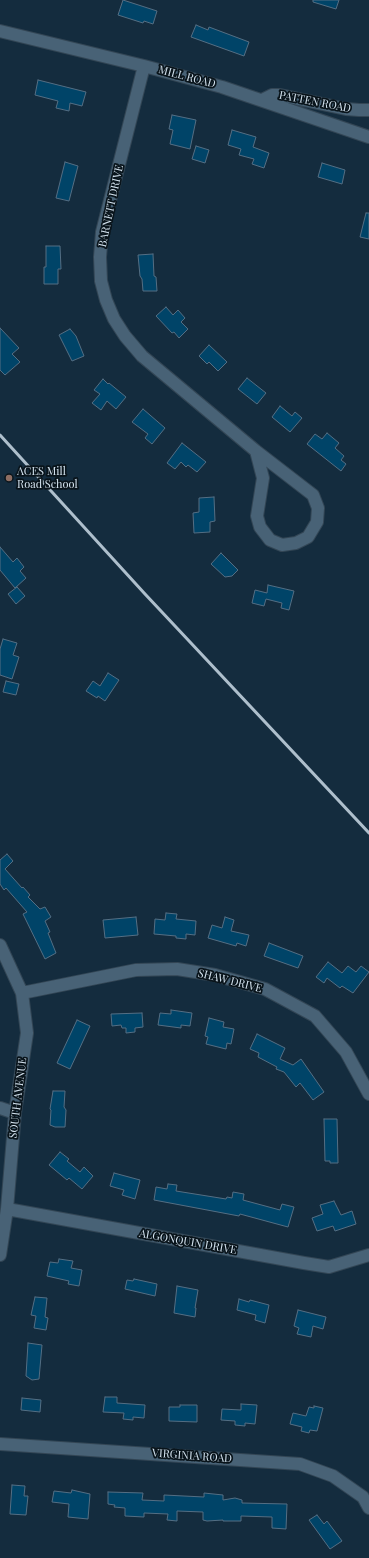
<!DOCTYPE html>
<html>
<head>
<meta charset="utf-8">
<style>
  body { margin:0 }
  canvas { display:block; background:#142c3e }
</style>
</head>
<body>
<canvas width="369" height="1558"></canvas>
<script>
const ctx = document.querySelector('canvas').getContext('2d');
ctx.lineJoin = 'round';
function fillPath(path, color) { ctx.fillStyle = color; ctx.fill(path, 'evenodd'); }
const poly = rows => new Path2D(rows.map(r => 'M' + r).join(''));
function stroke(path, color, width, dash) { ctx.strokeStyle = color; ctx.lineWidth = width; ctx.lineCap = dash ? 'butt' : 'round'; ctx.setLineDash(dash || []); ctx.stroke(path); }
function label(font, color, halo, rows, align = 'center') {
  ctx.font = font + ' "Playfair Display",serif'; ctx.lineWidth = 3.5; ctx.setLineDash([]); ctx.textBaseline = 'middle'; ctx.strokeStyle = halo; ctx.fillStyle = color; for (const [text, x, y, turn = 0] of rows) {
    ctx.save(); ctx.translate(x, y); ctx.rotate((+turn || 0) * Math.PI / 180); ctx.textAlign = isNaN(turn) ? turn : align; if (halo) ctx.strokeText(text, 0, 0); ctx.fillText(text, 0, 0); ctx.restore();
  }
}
const building = poly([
  [123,0,157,11,153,24,144,21,143,23,118,15,123,0],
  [313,0,339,0,336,9,313,2,313,0],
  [196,25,208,30,209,27,249,42,244,56,191,37,196,25],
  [38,80,86,92,82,106,70,103,69,111,56,108,58,101,35,95,38,80],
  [172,115,196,120,190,149,170,144,173,130,169,129,172,115],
  [232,130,256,137,253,147,269,153,264,168,252,164,254,159,239,155,241,149,228,145,232,130],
  [196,146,209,150,205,163,192,159,196,146],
  [65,162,78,166,69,201,56,198,65,162],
  [322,163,345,170,342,184,318,177,322,163],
  [366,213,369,213,369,239,360,237,366,213],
  [46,246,60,246,61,269,58,269,58,284,44,284,44,267,46,267,46,246],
  [153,254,154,276,156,277,157,291,143,291,142,279,140,276,138,255,153,254],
  [166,307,173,315,178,310,185,318,181,322,188,329,179,338,174,332,172,333,156,316,166,307],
  [0,328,19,348,12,354,20,362,5,375,0,370,0,328],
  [70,329,76,336,84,356,72,361,59,335,70,329],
  [209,345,227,362,218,371,209,362,207,364,199,356,209,345],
  [247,378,266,393,257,404,238,389,247,378],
  [103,379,108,384,109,383,126,397,116,409,107,401,101,410,92,403,100,394,94,390,103,379],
  [280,406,292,416,295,412,302,418,290,432,272,417,280,406],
  [143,409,165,428,152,444,145,438,148,434,132,422,143,409],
  [327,433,339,443,335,448,344,456,341,460,346,464,341,471,307,444,315,434,322,439,327,433],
  [182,443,206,462,197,472,188,465,186,467,181,462,175,469,167,463,182,443],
  [214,497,215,521,210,522,210,532,194,533,193,513,199,512,199,498,214,497],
  [0,547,13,562,17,558,24,567,20,571,26,578,15,588,0,570,0,547],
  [221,553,238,570,232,576,225,577,211,564,221,553],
  [268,585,294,591,289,610,281,608,282,603,266,599,264,606,252,603,255,590,267,593,268,585],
  [17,587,25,596,16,604,8,594,17,587],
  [3,639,17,643,13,655,19,657,12,679,0,675,0,649,3,639],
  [108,673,119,680,105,701,98,696,97,698,86,691,93,681,100,686,108,673],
  [6,681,19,684,16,695,3,692,6,681],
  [7,854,13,861,5,869,22,888,23,887,30,895,28,897,40,909,45,907,51,917,45,921,50,932,48,933,56,953,45,959,23,914,27,912,6,888,4,890,0,884,0,860,7,854],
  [166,913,177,914,176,919,196,921,195,935,186,934,186,939,176,938,176,936,154,934,155,919,165,920,166,913],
  [136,917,138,935,105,938,103,920,136,917],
  [225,917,234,920,231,931,249,935,246,946,237,943,236,946,208,938,212,925,222,928,225,917],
  [269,943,303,956,298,968,264,956,269,943],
  [328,962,342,973,348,966,356,972,361,966,369,972,353,993,342,986,340,988,327,978,324,983,316,977,328,962],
  [171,1010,192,1013,190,1026,181,1025,181,1028,158,1025,160,1013,171,1014,171,1010],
  [142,1013,143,1027,135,1028,135,1032,126,1033,126,1028,122,1028,121,1025,112,1026,111,1014,142,1013],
  [209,1018,224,1022,223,1027,234,1029,231,1044,227,1043,226,1049,206,1044,208,1037,205,1036,209,1018],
  [77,1020,90,1026,70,1069,57,1063,77,1020],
  [257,1034,285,1048,280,1059,293,1065,301,1059,324,1092,313,1100,300,1083,296,1087,284,1072,276,1069,277,1067,258,1057,259,1053,250,1049,257,1034],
  [53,1091,65,1091,64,1107,66,1110,65,1127,55,1127,50,1125,51,1110,50,1109,53,1091],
  [324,1119,337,1119,338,1163,330,1163,330,1161,325,1161,324,1119],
  [60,1152,69,1159,67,1161,80,1172,84,1167,93,1176,82,1189,69,1178,67,1180,49,1165,60,1152],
  [114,1173,140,1180,135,1199,122,1195,124,1190,110,1186,114,1173],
  [168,1184,177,1185,176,1191,226,1199,227,1197,232,1198,233,1192,244,1194,243,1200,280,1210,282,1204,294,1207,288,1227,240,1214,239,1216,154,1200,156,1187,167,1189,168,1184],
  [334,1201,341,1215,352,1211,356,1224,335,1231,333,1226,317,1231,312,1218,323,1214,320,1205,334,1201],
  [59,1259,73,1261,71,1268,82,1270,79,1286,68,1284,69,1281,47,1276,50,1262,58,1263,59,1259],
  [134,1279,157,1284,155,1296,125,1289,127,1280,133,1281,134,1279],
  [177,1286,198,1290,195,1308,196,1308,195,1317,174,1313,177,1286],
  [35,1297,47,1298,45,1317,48,1318,46,1330,34,1328,36,1316,31,1315,35,1297],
  [239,1299,249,1302,250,1300,269,1305,265,1323,255,1320,256,1315,237,1310,239,1299],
  [298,1310,326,1317,323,1329,313,1326,311,1337,297,1334,299,1328,294,1326,298,1310],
  [28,1343,42,1345,39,1379,32,1380,26,1376,28,1343],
  [105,1397,117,1397,117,1403,145,1405,144,1418,133,1417,133,1420,123,1419,124,1413,103,1412,105,1397],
  [22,1398,41,1400,40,1412,21,1410,22,1398],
  [241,1404,257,1405,255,1424,245,1423,245,1426,235,1425,235,1421,221,1420,222,1409,241,1410,241,1404],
  [180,1405,197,1405,197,1422,169,1421,169,1407,180,1407,180,1405],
  [314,1406,323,1408,317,1431,310,1430,309,1433,301,1431,302,1427,290,1424,293,1413,306,1416,309,1407,314,1408,314,1406],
  [12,1485,25,1486,24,1496,28,1496,26,1515,10,1514,12,1485],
  [72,1490,90,1494,88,1519,68,1517,69,1504,52,1502,54,1491,71,1493,72,1490],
  [108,1492,143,1493,142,1500,164,1501,164,1495,204,1497,204,1493,223,1495,223,1500,235,1498,242,1500,242,1503,287,1504,286,1529,272,1528,272,1517,241,1516,241,1521,223,1521,223,1520,207,1521,203,1520,203,1512,177,1511,177,1521,167,1520,168,1514,144,1513,144,1517,125,1516,125,1508,114,1507,115,1505,108,1504,108,1492],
  [317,1515,324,1524,327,1521,342,1541,330,1549,309,1520,317,1515]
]);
fillPath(building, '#004468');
stroke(building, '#546e83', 1);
const minor = poly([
  [0,31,144,66,222,87,369,137],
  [144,66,102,232,100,257,101,281,106,300,114,319,125,336,142,356,256,451,313,495,318,508,317,522,308,537,296,543,282,545,270,540,260,527,257,516,263,478,256,451],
  [262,100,272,95,280,95,346,109,359,110,369,110],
  [0,945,22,993,27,1033,15,1113,7,1209,0,1255],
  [22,993,136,970,177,969,215,975,265,989,315,1016,346,1052,369,1094],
  [0,1108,15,1113],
  [7,1209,304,1263,329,1267,369,1255],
  [0,1444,300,1464,333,1476,363,1497,369,1508]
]);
stroke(minor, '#334655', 14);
stroke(minor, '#486276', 12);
stroke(poly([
  [0,435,145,594,369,833]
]), '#aebfcc', 3);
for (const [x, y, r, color] of [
  [9,478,4,"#8d6e63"]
]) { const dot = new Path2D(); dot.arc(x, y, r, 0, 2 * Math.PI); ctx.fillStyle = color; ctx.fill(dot); stroke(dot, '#09141b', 1.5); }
label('11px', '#d4e3ef', '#09141b', [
  ["MILL ROAD",187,77,15],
  ["PATTEN ROAD",315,102,11],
  ["BARNETT DRIVE",111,206,-78],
  ["SHAW DRIVE",230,981,14],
  ["SOUTH AVENUE",18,1098,-83],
  ["ALGONQUIN DRIVE",188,1242,10],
  ["VIRGINIA ROAD",192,1456,4]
]);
label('11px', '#d4e3ef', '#09141b', [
  ["ACES Mill",17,472],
  ["Road School",17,485]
], 'left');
</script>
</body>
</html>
